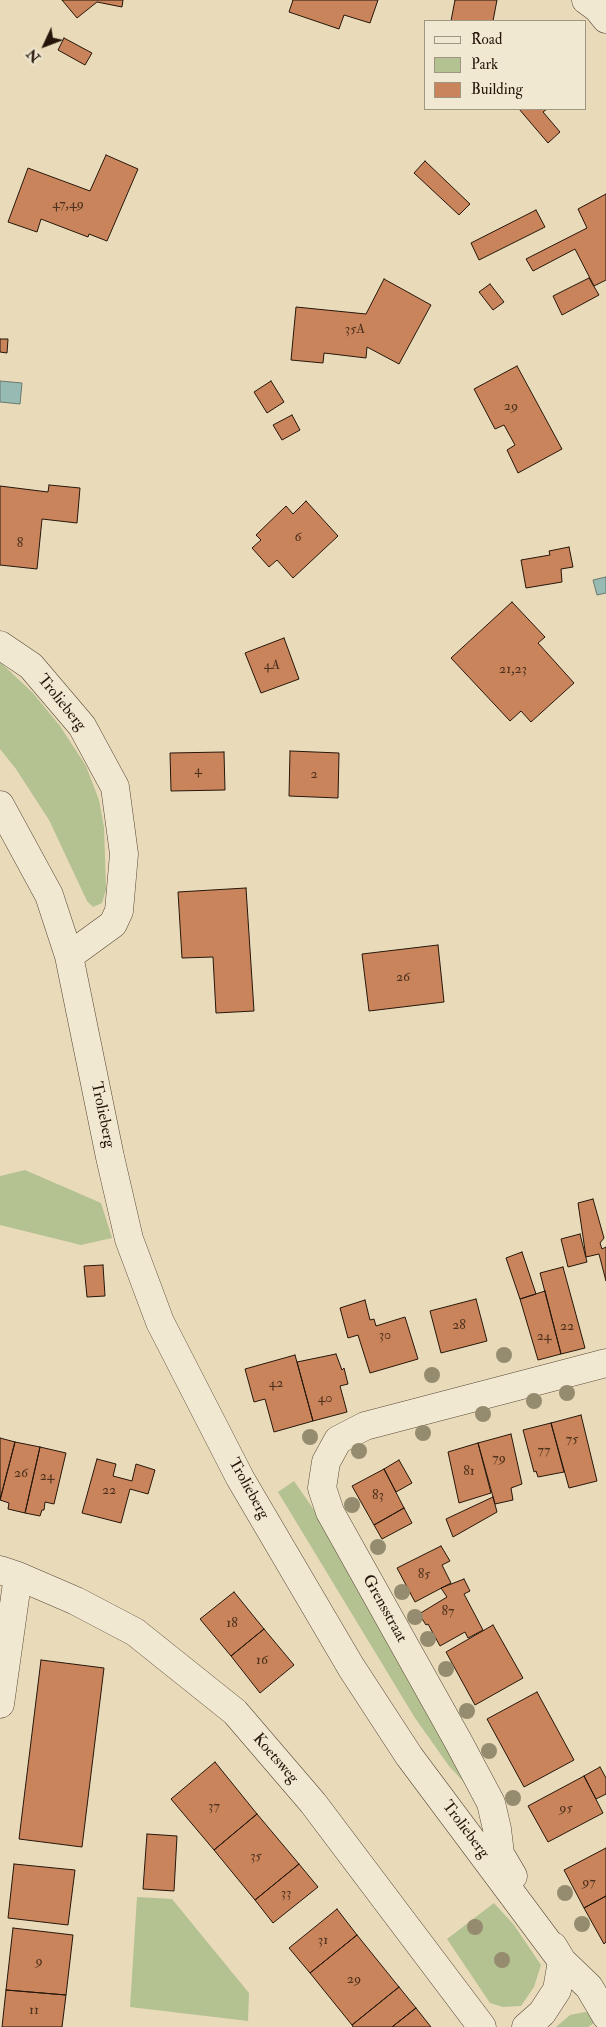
<!DOCTYPE html>
<html>
<head>
<meta charset="utf-8">
<style>
  body { margin:0 }
  #map { position:relative; width:606px; height:2027px; overflow:hidden; background:#e9dbba; font-family:"IM FELL Double Pica",serif }
  canvas { display:block }
  .legend { position:absolute; left:424px; top:20px; width:162px; height:90px; box-sizing:border-box; background:#f1e8d2; border:1px solid #a09482; margin:0; padding:6px 9px; list-style:none; font-size:15px; color:#26160a }
  .legend li { display:flex; align-items:center; gap:10px; height:25px }
  .legend b { width:25px; border:1px solid #a09482 }
  .north { position:absolute; left:20px; top:20px; width:50px; height:50px; -webkit-text-stroke:4px #f1e8d2; paint-order:stroke; rotate:227deg; font-size:14px; font-weight:700; line-height:20px; text-align:center; color:#26160a }
  .north::after { content:''; display:block; margin:auto; width:18px; height:22px; background:#26160a; clip-path:polygon(50% 0,100% 100%,50% 72%,0 100%) }
</style>
</head>
<body>
<div id="map">
<canvas width="606" height="2027"></canvas>
<ul class="legend">
<li><b style="height:6px;background:#f1e8d2"></b>Road</li>
<li><b style="height:14px;background:#b4c191"></b>Park</li>
<li><b style="height:14px;background:#c9845b"></b>Building</li>
</ul>
<div class="north">N</div>
</div>
<script>
const ctx = document.querySelector('canvas').getContext('2d');
ctx.lineJoin = 'round';
function fillPath(path, color) { ctx.fillStyle = color; ctx.fill(path, 'evenodd'); }
const poly = rows => new Path2D(rows.map(r => 'M' + r).join(''));
function stroke(path, color, width, dash) { ctx.strokeStyle = color; ctx.lineWidth = width; ctx.lineCap = dash ? 'butt' : 'round'; ctx.setLineDash(dash || []); ctx.stroke(path); }
function label(font, color, halo, rows, align = 'center') {
  ctx.font = font + ' "IM FELL Double Pica",serif'; ctx.lineWidth = 5; ctx.setLineDash([]); ctx.textBaseline = 'middle'; ctx.strokeStyle = halo; ctx.fillStyle = color; for (const [text, x, y, turn = 0] of rows) {
    ctx.save(); ctx.translate(x, y); ctx.rotate((+turn || 0) * Math.PI / 180); ctx.textAlign = isNaN(turn) ? turn : align; if (halo) ctx.strokeText(text, 0, 0); ctx.fillText(text, 0, 0); ctx.restore();
  }
}
fillPath(poly([
  [0,662,33,693,60,726,86,766,99,800,104,827,106,890,102,903,93,907,87,901,49,820,16,769,0,749],
  [25,1170,101,1203,112,1238,81,1245,0,1225,0,1176],
  [294,1481,323,1523,472,1791,449,1766,415,1718,278,1492],
  [137,1897,172,1899,249,1993,248,2021,130,2007],
  [494,1903,514,1925,541,1965,534,1987,521,2006,503,2007,490,2003,447,1939],
  [585,2012,590,2013,596,2022,588,2027,556,2027,570,2015]
]), '#b4c191');
const water = poly([
  [0,381,22,383,20,404,0,402,0,381],
  [606,577,606,593,597,595,593,580,606,577]
]);
fillPath(water, '#97bbb2');
stroke(water, '#6a796f', 1);
const building = poly([
  [62,0,123,0,122,7,97,2,77,18,62,0],
  [293,0,378,0,370,23,344,15,339,29,289,12,293,0],
  [455,0,497,0,493,21,451,21,455,0],
  [64,38,92,53,85,65,58,50,64,38],
  [519,109,547,109,543,112,560,132,548,143,519,109],
  [106,155,138,169,107,241,89,234,88,237,41,219,37,232,8,222,28,168,90,191,106,155],
  [425,161,470,204,459,215,414,173,425,161],
  [606,194,606,280,594,286,575,249,533,271,526,259,587,228,578,209,606,194],
  [536,210,545,227,479,260,471,243,536,210],
  [589,278,599,295,562,315,553,296,589,278],
  [384,279,431,305,399,364,367,347,366,358,324,353,323,363,291,360,296,307,366,314,384,279],
  [490,284,504,302,493,310,479,292,490,284],
  [0,339,8,339,7,353,0,352,0,339],
  [517,366,562,449,518,473,507,450,515,445,504,425,495,429,474,389,517,366],
  [271,381,284,402,267,413,254,392,271,381],
  [292,415,300,430,282,440,273,425,292,415],
  [49,485,80,488,77,523,42,519,37,569,0,565,0,486,48,492,49,485],
  [306,501,338,536,293,578,277,560,269,567,252,548,261,540,256,535,286,506,293,514,306,501],
  [569,547,573,567,561,569,562,582,526,588,521,560,550,555,549,551,569,547],
  [512,602,545,637,538,643,574,683,531,722,521,711,510,721,451,658,512,602],
  [284,638,299,679,261,693,245,653,284,638],
  [290,751,339,753,338,798,289,796,290,751],
  [224,752,225,790,171,791,170,753,224,752],
  [246,888,254,1011,216,1013,213,957,182,958,178,892,246,888],
  [438,945,444,1002,369,1011,362,954,438,945],
  [593,1199,604,1238,600,1243,602,1249,606,1247,606,1281,599,1254,586,1257,578,1203,593,1199],
  [580,1234,587,1262,568,1267,561,1239,580,1234],
  [522,1252,536,1294,520,1299,506,1258,522,1252],
  [103,1265,105,1296,87,1297,84,1266,103,1265],
  [563,1267,585,1348,561,1354,540,1273,563,1267],
  [545,1291,561,1354,538,1360,520,1299,545,1291],
  [476,1299,487,1341,441,1353,430,1311,476,1299],
  [365,1300,370,1320,374,1319,376,1326,405,1317,418,1359,370,1373,358,1335,348,1338,340,1308,365,1300],
  [336,1354,342,1370,344,1368,348,1384,340,1386,347,1412,313,1421,297,1362,336,1354],
  [295,1355,313,1421,274,1432,265,1399,254,1402,245,1369,295,1355],
  [581,1415,597,1481,569,1488,551,1423,581,1415],
  [551,1423,564,1472,538,1477,536,1471,534,1472,523,1430,551,1423],
  [511,1434,522,1484,511,1488,513,1500,495,1504,478,1443,511,1434],
  [0,1438,15,1442,0,1500,0,1438],
  [15,1442,40,1447,25,1513,8,1509,9,1503,0,1500,15,1442],
  [478,1443,491,1493,459,1503,448,1452,478,1443],
  [40,1447,66,1453,54,1504,45,1502,44,1510,42,1510,40,1516,25,1513,40,1447],
  [97,1459,116,1464,113,1476,132,1481,136,1464,155,1470,148,1494,130,1489,121,1523,82,1513,97,1459],
  [399,1460,412,1483,396,1492,384,1469,399,1460],
  [384,1469,404,1508,374,1525,352,1486,384,1469],
  [493,1497,497,1512,453,1537,446,1519,493,1497],
  [404,1508,412,1523,382,1539,374,1525,404,1508],
  [441,1546,450,1561,442,1565,451,1583,415,1602,397,1568,441,1546],
  [464,1579,470,1591,464,1594,483,1630,468,1638,465,1632,440,1646,428,1624,426,1625,419,1614,447,1597,441,1588,464,1579],
  [234,1592,264,1629,231,1656,200,1619,234,1592],
  [493,1625,523,1678,475,1705,446,1652,493,1625],
  [264,1629,294,1665,260,1693,231,1656,264,1629],
  [41,1660,104,1668,82,1847,19,1839,41,1660],
  [537,1692,574,1760,524,1787,487,1719,537,1692],
  [215,1762,257,1814,214,1850,171,1799,215,1762],
  [600,1767,606,1778,606,1794,596,1799,584,1776,600,1767],
  [584,1776,603,1813,548,1842,528,1806,584,1776],
  [257,1814,299,1864,255,1900,214,1850,257,1814],
  [147,1834,177,1836,174,1891,143,1889,147,1834],
  [606,1848,606,1896,584,1908,564,1870,606,1848],
  [14,1864,75,1870,68,1925,8,1918,14,1864],
  [299,1864,318,1887,273,1923,255,1900,299,1864],
  [606,1896,606,1942,604,1944,584,1908,606,1896],
  [337,1909,357,1935,310,1973,289,1948,337,1909],
  [13,1928,73,1935,66,1995,6,1990,13,1928],
  [357,1935,399,1987,352,2025,310,1973,357,1935],
  [399,1987,416,2008,392,2027,353,2027,352,2025,399,1987],
  [6,1990,66,1995,62,2027,2,2027,6,1990],
  [416,2008,431,2027,392,2027,416,2008]
]);
fillPath(building, '#c9845b');
stroke(building, '#26160a', 1);
const minor = poly([
  [586,0,597,8,606,19],
  [0,645,31,666,82,726,115,787,124,854,119,911,113,924,69,956],
  [0,805,49,895,69,956,110,1157,129,1239,160,1322,240,1478,351,1667,409,1756,562,1961],
  [0,1570,18,1576,76,1601,135,1632,235,1712,313,1803,482,2027],
  [0,1704,18,1576],
  [513,1876,500,1854,497,1829,491,1803,458,1741,330,1512,322,1488,326,1462,338,1440,365,1426,606,1363],
  [553,1946,562,1961,589,1987,606,2016],
  [526,2027,542,2013,557,1990,562,1961]
]);
stroke(minor, '#574736', 29);
stroke(minor, '#f1e8d2', 28);
ctx.fillStyle = '#958b6f';
for (const [x, y] of [
  [504,1355],
  [432,1375],
  [567,1393],
  [534,1401],
  [483,1414],
  [423,1433],
  [310,1437],
  [359,1451],
  [352,1505],
  [378,1547],
  [402,1592],
  [415,1617],
  [428,1639],
  [446,1669],
  [467,1711],
  [489,1751],
  [513,1798],
  [565,1893],
  [582,1924],
  [475,1927],
  [502,1960]
]) { ctx.beginPath(); ctx.arc(x, y, 8, 0, 2 * Math.PI); ctx.fill(); }
label('14px', '#4f321e', null, [
  ["47,49",68,205],
  ["35A",355,330],
  ["29",511,407],
  ["6",298,538],
  ["8",20,544],
  ["4A",272,666],
  ["21,23",513,670],
  ["4",198,771],
  ["2",314,775],
  ["26",403,978],
  ["28",459,1326],
  ["22",567,1327],
  ["30",385,1336],
  ["24",544,1337],
  ["42",276,1384],
  ["40",325,1399],
  ["75",572,1440],
  ["77",544,1451],
  ["79",499,1459],
  ["81",469,1472],
  ["26",21,1474],
  ["24",47,1477],
  ["22",109,1491],
  ["83",378,1496],
  ["85",424,1575],
  ["87",448,1612],
  ["18",232,1624],
  ["16",262,1661],
  ["37",214,1807],
  ["95",566,1809],
  ["35",256,1857],
  ["97",589,1883],
  ["33",286,1894],
  ["31",323,1941],
  ["9",39,1962],
  ["29",354,1980],
  ["11",34,2011]
]);
label('16px', '#26160a', '#f1e8d2', [
  ["Trolieberg",61,703,51],
  ["Trolieberg",102,1115,78],
  ["Trolieberg",248,1489,61],
  ["Grensstraat",384,1609,61],
  ["Koetsweg",275,1759,49],
  ["Trolieberg",465,1830,53]
]);
</script>
</body>
</html>
